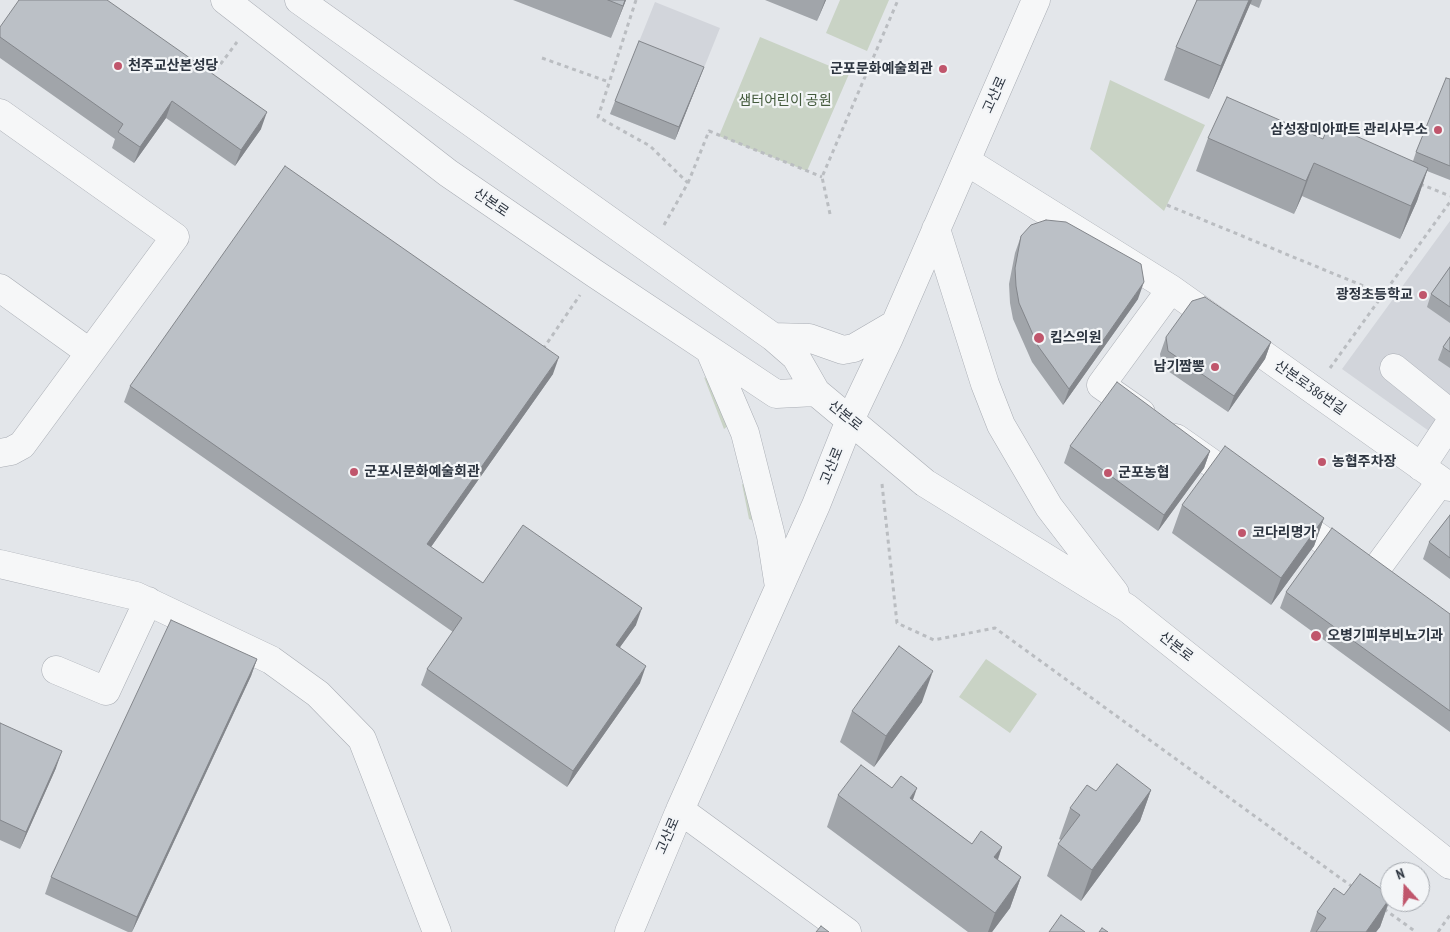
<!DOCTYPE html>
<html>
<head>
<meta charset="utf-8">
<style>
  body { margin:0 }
  #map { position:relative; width:1450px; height:932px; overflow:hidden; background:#e3e6ea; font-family:"PT Sans Narrow",sans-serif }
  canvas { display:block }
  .north { position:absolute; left:1380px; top:862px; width:50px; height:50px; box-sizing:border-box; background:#f3f5f7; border:1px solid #a4a8ae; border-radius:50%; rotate:340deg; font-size:14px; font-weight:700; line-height:20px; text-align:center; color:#2d3540 }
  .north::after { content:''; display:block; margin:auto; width:18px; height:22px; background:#c0566c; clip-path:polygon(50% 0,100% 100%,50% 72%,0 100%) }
</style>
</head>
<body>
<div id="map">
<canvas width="1450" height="932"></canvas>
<div class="north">N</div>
</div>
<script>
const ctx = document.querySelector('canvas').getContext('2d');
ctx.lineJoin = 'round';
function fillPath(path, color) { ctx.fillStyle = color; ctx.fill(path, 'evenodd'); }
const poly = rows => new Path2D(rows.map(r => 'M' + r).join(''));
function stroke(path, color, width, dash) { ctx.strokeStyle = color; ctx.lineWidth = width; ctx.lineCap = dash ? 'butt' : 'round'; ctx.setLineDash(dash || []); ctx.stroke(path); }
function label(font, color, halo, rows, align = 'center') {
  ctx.font = font + ' "PT Sans Narrow","Noto Sans KR",sans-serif'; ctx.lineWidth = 4.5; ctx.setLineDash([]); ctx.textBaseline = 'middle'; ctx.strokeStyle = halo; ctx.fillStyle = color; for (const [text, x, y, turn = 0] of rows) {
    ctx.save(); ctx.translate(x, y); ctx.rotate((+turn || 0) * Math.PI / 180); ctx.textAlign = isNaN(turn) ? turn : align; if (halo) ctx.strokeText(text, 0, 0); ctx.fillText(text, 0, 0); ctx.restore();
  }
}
fillPath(poly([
  [655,2,720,28,675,140,610,114],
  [1450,221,1450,446,1342,369]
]), '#d2d5db');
fillPath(poly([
  [840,0,889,0,867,51,826,33],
  [760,37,849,74,807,171,719,136],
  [1110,80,1205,125,1164,211,1090,149],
  [704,377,742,404,738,418,724,429],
  [742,484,772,495,760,524,749,519],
  [986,659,1037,694,1010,733,959,697]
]), '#c9d3c5');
const minor = poly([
  [225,0,448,173,594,273,776,394,816,392,925,483,1127,608,1450,865],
  [299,0,773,337,796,357,816,392],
  [0,113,175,237,22,445,11,451,0,453],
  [966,161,1171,289,1101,385,1141,413],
  [936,229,985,384,1001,425,1049,507,1115,593],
  [0,288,89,352],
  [1171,289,1450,487],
  [773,337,809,338,843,350,854,348,895,324],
  [710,351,745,433,771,536,779,587],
  [1394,368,1450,413],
  [1176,438,1243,485],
  [1421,467,1450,423],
  [1287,515,1354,562],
  [0,564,136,596,271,660,318,694,362,739,437,932],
  [1372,575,1441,481],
  [56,670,106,691,148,601],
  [680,810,847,932],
  [629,932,680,810,816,505,850,420,889,338,1036,0]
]);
stroke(minor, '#a9adb4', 29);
stroke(poly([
  [636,0,598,117,650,146,688,183,664,225],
  [542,58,609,82],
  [211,77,237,42],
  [688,183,709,131,822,177],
  [1420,184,1450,196],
  [1167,205,1383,294],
  [830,214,822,177,898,0],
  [543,349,580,295],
  [1330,368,1450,202],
  [882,484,897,623,934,640,995,628,1354,888],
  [1384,909,1416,932],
  [1438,932,1450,915]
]), '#babdc1', 3, [4, 4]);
stroke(minor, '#f6f7f8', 28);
fillPath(poly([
  [513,0,626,0,611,38],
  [765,0,826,0,817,21],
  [1197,0,1262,0,1259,8,1250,4,1209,99,1164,80,1176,47],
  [0,27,261,129,235,166,166,118,134,163,112,148,115,139,0,58],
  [704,67,675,140,610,114,615,101],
  [1450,79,1450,180,1427,171,1417,201,1400,239,1302,196,1294,214,1196,171,1208,138,1323,139,1413,161,1416,152],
  [1021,236,1138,299,1063,405,1032,362,1013,319,1010,303,1009,284,1015,253],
  [1450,267,1450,323,1427,307,1431,294],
  [1166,337,1271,342,1265,359,1228,412,1162,367,1160,354],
  [1450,337,1450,368,1438,360,1443,347],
  [553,374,431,547,483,583,636,625,620,647,640,683,567,787,421,685,427,669,453,632,124,402,130,386],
  [1070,446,1210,451,1204,468,1158,531,1064,463],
  [1182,505,1324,518,1314,546,1271,605,1172,533],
  [1450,515,1450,579,1423,559,1429,542],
  [1286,592,1450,614,1450,732,1280,608],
  [257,659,251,676,132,932,128,932,45,894,51,877],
  [922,702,874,767,840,742,852,711],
  [0,723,56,768,20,849,0,840],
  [892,788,913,800,972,844,1002,847,998,860,1021,877,1010,908,992,932,968,932,827,827,838,795],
  [1151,790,1140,821,1081,901,1047,876,1058,844,1061,840,1059,839,1070,808,1096,791],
  [1344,895,1390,895,1390,900,1380,927,1376,932,1310,932,1317,912]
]), '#a1a5aa');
fillPath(poly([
  [625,0,626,0,611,38,623,6],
  [825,0,826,0,817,21],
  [1249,0,1252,0,1209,99,1221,66],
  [704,67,699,80,675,140,679,127],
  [172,101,166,118,134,163,140,147],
  [267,112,261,129,235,166,241,150],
  [1314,163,1302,196,1294,214,1306,181],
  [1428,168,1417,201,1400,239,1411,206],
  [1144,282,1138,299,1063,405,1069,389],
  [1271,342,1265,359,1228,412,1234,396],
  [559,357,553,374,421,561,427,544],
  [1210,451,1204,468,1158,531,1164,515],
  [1324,518,1314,546,1271,605,1281,578],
  [642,608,636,625,610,661,616,645],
  [257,659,251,676,132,932,137,917],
  [646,666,640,683,567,787,573,771],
  [933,671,922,702,874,767,886,736],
  [62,751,56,768,20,849,26,832],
  [917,788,906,820,910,798],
  [1151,790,1140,821,1081,901,1092,870],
  [1002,847,991,878,994,857],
  [1021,877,1010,908,992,932,988,932,995,913],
  [1390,898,1380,927,1376,932,1366,932]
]), '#83868b');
const building = poly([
  [19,0,107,0,267,112,241,150,172,101,140,147,118,132,123,124,0,37,0,27,19,0],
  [608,0,625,0,623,6,608,0],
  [1197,0,1249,0,1221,66,1176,47,1197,0],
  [639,41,704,67,679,127,615,101,639,41],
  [1446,78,1450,79,1450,166,1416,152,1446,78],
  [1227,97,1323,139,1329,124,1428,168,1411,206,1314,163,1306,181,1208,138,1227,97],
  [285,166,559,357,427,544,483,583,523,525,642,608,616,645,646,666,573,771,427,669,462,618,130,386,285,166],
  [1046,220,1066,222,1141,264,1144,282,1069,389,1038,346,1019,303,1016,286,1015,268,1021,236,1031,225,1046,220],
  [1450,267,1450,307,1431,294,1450,267],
  [1205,297,1271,342,1234,396,1168,351,1166,337,1192,301,1205,297],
  [1450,337,1450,352,1443,347,1450,337],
  [1117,382,1210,451,1164,515,1070,446,1117,382],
  [1225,446,1324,518,1281,578,1182,505,1225,446],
  [1450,515,1450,558,1429,542,1450,515],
  [1332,528,1450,614,1450,711,1286,592,1332,528],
  [171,620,257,659,137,917,51,877,171,620],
  [899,646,933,671,886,736,852,711,899,646],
  [0,723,62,751,26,832,0,820,0,723],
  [1117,764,1151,790,1092,870,1058,844,1080,815,1070,808,1087,785,1096,791,1117,764],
  [861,765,892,788,901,776,917,788,910,798,972,844,981,831,1002,847,994,857,1021,877,995,913,838,795,861,765],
  [1360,874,1390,895,1390,898,1366,932,1316,932,1326,918,1317,912,1334,888,1344,895,1360,874],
  [1061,915,1085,932,1049,932,1061,915],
  [821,926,829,932,816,932,821,926],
  [1102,928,1108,932,1099,932,1102,928]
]);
fillPath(building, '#bbc0c6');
stroke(building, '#83868b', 1);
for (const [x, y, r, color] of [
  [118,66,5,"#c0566c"],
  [943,69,5,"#c0566c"],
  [1438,130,5,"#c0566c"],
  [1423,295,5,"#c0566c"],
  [1039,338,6,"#c0566c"],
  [1215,367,5,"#c0566c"],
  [1322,462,5,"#c0566c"],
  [354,472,5,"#c0566c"],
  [1108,473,5,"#c0566c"],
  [1242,533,5,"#c0566c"],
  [1316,636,6,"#c0566c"]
]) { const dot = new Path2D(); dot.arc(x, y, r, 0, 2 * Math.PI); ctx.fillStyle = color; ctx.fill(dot); stroke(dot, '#f3f5f7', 2); }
label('bold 14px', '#2d3540', '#f3f5f7', [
  ["천주교산본성당",128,66],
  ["군포문화예술회관",933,69,"right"],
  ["삼성장미아파트 관리사무소",1428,130,"right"],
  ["광정초등학교",1413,295,"right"],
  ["킴스의원",1050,338],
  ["남기짬뽕",1205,367,"right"],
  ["농협주차장",1332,462],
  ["군포시문화예술회관",364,472],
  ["군포농협",1118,473],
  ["코다리명가",1252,533],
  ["오병기피부비뇨기과",1327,636]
], 'left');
label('14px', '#2d3540', '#f3f5f7', [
  ["고산로",995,95,-66],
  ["산본로",491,203,34],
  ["산본로386번길",1310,388,35],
  ["산본로",845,416,39],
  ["고산로",832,466,-68],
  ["산본로",1176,647,38],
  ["고산로",668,836,-67]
]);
label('14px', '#435a3c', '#f3f5f7', [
  ["샘터어린이 공원",785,101]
]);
</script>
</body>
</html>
